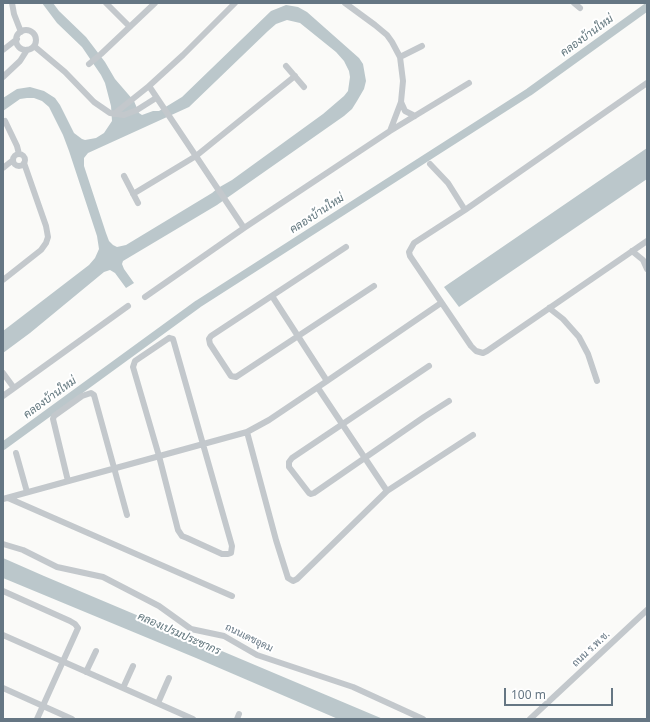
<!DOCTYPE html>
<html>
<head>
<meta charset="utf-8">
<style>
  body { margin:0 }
  #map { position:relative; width:650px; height:722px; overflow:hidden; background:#fafaf8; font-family:"Noto Sans",sans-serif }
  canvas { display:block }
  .frame { position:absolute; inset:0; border:4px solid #657683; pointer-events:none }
  .scale { position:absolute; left:504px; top:688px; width:109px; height:18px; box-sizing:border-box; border:2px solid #657683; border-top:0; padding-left:5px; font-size:12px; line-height:14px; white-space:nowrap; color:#657683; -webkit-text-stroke:3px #fff; paint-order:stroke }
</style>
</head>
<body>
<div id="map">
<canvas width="650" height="722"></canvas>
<div class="frame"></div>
<div class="scale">100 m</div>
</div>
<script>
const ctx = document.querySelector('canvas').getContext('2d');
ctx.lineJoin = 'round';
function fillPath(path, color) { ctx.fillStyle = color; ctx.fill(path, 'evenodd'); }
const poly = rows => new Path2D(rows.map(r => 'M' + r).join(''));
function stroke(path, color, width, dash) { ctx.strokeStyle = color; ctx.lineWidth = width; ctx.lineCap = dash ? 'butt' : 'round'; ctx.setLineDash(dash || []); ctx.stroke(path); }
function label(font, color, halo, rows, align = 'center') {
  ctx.font = font + ' "Noto Sans",Sarabun,sans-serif'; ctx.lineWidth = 4; ctx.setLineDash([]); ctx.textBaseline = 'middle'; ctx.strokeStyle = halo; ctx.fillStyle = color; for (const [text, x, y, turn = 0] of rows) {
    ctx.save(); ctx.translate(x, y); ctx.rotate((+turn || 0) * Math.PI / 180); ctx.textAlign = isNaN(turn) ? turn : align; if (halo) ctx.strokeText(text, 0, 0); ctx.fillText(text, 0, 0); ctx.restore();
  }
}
fillPath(poly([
  [42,3,53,3,59,11,86,37,105,62,115,79,134,101,139,113,142,115,153,111,159,111,182,97,271,11,286,5,298,7,307,12,359,58,363,64,366,81,364,89,357,101,352,109,344,116,217,205,123,261,122,264,124,269,134,283,126,288,115,273,110,270,104,272,30,333,3,353,3,331,89,265,95,258,99,249,97,236,69,151,63,135,49,107,42,101,34,98,27,98,20,99,3,111,3,98,17,89,30,87,44,91,55,98,60,105,74,133,82,139,85,140,96,138,104,133,112,121,111,106,105,83,101,75,82,47,57,23],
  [287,20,300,23,336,52,344,61,349,71,350,77,348,91,344,96,323,114,232,180,218,188,212,193,126,245,117,247,113,245,109,241,106,233,84,166,84,158,88,153,189,107,268,31,276,24],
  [647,148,647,179,459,307,444,287],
  [3,558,44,576,383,719,338,719,196,658,3,578]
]), '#bbc7cb');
stroke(poly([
  [3,446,198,304,529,92,647,7]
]), '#bbc7cb', 8);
stroke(poly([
  [12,3,14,14,21,32],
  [106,3,130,27],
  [235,3,183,55,149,86,244,228],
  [345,3,375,25,387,35,392,42,400,57,403,81,401,102,390,131],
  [574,3,580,8],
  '16 40a10 10 0 1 1 20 0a10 10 0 1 1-20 0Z',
  [34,46,65,72,94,102,110,113,124,115,137,110,156,98],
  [3,50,17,39],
  [400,57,422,46],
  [89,64,101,54,155,3],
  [286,66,304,87],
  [3,77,20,61,27,50],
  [647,83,465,210,414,243,409,252,410,256,471,346,476,351,483,353,487,351,647,241],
  [401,102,405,111,415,116],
  [114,114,149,86],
  [5,121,17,146,19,154],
  '13 160a6 6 0 1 1 12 0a6 6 0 1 1-12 0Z',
  [430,164,448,183,465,210],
  [3,168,13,160],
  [124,176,138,203],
  [133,194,196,156,295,76],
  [346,247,211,336,209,339,210,344,231,376,236,377,374,286],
  [632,251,643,260,647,269],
  [3,280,41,250,46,243,48,237,46,226,24,163],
  [272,296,327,381],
  [145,297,244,228,390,131,469,83],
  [549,308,563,319,579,337,588,354,597,381],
  [169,338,173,339,232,546,231,553,228,554,222,554,187,538,182,536,178,530,159,456,133,367,135,361,169,338],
  [429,366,292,458,289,462,289,467,309,493,311,494,314,493,424,417,449,401],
  [3,373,14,388],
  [318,388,387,491],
  [3,396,128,306],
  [247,432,276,540,288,578,293,581,297,579,387,491,473,435],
  [16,453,27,492],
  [68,481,53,419,54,416,82,396,91,393,94,395,127,515],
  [8,498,232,596],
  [3,499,247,432,269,420,327,381,441,303],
  [3,544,23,550,57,567,103,577,159,606,191,629,224,636,257,655,353,687,423,719],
  [3,591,70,621,75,624,78,628,37,719],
  [3,635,193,719],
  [86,672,96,651],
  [3,688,72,719],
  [123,688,133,666],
  [158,703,169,678],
  [237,719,239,714],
  [530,719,647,610]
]), '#c3c8cc', 6);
label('10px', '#657683', '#fff', [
  ["ถนนเดชอุดม",249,638,26],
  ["ถนน ร.พ.ช.",591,649,-43]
]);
label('italic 11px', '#60757c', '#fff', [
  ["คลองบ้านใหม่",587,36,-36],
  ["คลองบ้านใหม่",317,214,-33],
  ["คลองบ้านใหม่",50,398,-36],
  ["คลองเปรมประชากร",179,634,24]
]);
</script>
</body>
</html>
